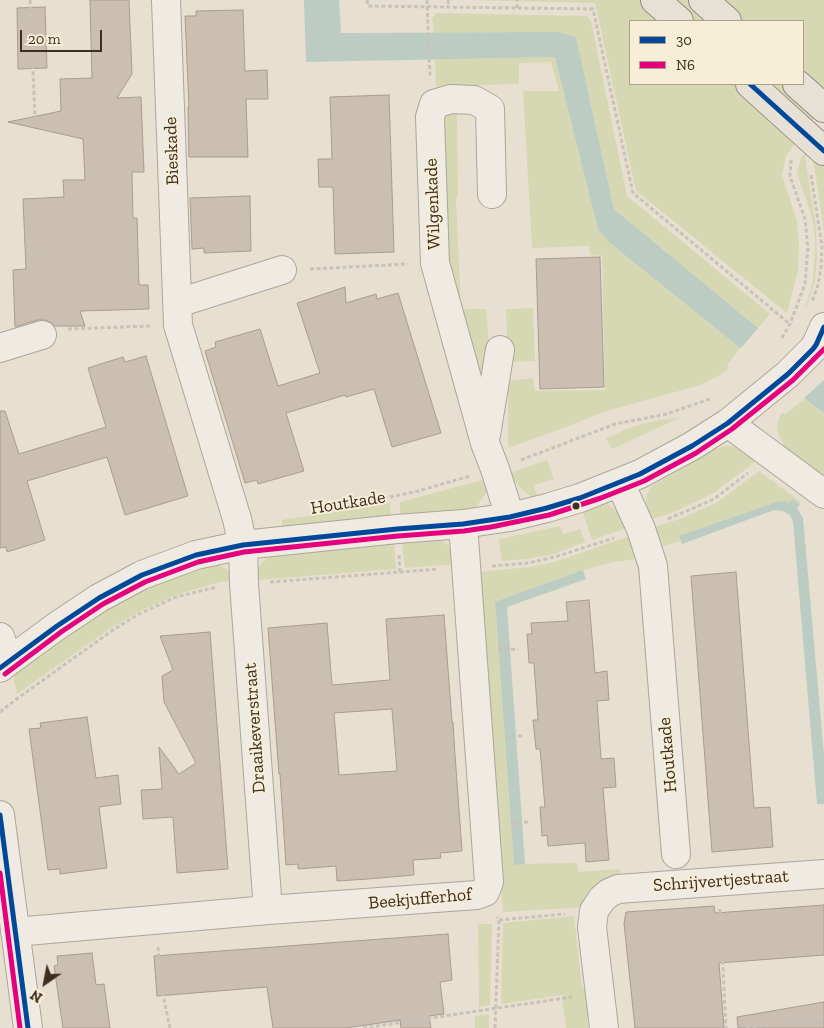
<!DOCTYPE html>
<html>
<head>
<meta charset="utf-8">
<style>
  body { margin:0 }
  #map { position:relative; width:824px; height:1028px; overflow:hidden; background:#e7e0d1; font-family:"Zilla Slab",serif }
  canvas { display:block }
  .legend { position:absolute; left:629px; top:20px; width:175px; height:65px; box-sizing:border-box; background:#f7eed8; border:1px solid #ada18e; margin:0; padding:6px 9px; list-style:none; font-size:15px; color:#3d2e20 }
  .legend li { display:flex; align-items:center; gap:10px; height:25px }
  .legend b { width:25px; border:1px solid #ada18e }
  .north { position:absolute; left:20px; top:958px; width:50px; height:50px; -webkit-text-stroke:4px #f7eed8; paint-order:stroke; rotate:213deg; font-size:14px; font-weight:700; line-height:20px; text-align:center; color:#3d2e20 }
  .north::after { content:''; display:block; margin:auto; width:18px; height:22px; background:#3d2e20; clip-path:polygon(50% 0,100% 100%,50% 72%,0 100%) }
  .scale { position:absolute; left:20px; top:30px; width:82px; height:22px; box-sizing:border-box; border:2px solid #3d2e20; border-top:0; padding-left:6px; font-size:15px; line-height:18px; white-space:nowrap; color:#3d2e20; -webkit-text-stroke:4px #f7eed8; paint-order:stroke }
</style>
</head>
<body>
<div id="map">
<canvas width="824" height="1028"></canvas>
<ul class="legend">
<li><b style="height:6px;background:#004899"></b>30</li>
<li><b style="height:6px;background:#e5007d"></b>N6</li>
</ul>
<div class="north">N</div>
<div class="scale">20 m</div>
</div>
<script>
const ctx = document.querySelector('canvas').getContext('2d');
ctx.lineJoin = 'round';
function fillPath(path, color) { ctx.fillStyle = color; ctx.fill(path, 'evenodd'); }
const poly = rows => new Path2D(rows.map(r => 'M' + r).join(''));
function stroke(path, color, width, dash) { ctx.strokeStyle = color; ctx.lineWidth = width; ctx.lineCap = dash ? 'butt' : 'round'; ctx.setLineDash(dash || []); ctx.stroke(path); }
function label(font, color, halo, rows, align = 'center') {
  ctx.font = font + ' "Zilla Slab",serif'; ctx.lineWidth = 4; ctx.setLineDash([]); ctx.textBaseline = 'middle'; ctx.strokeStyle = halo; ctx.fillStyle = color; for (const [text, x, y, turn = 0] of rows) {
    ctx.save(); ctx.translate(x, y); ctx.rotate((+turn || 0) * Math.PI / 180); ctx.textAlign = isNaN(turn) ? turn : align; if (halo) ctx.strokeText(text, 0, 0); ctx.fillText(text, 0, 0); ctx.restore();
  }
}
fillPath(poly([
  [467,0,642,0,666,21,630,21,630,84,736,84,798,139,786,156,782,175,797,221,799,245,798,271,787,313,636,191,595,3],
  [670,0,690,0,714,21,694,21],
  [719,0,824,0,824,94,803,75,803,21,743,21],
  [437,13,587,16,591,21,627,196,770,314,758,328,614,209,576,37,559,32,434,33,432,18],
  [556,57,610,243,740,348,727,365,729,368,724,373,701,385,606,411,558,430,508,448,508,381,533,378,535,391,605,390,602,256,590,255,589,246,532,248,523,91,559,91,551,62,519,63,519,84,436,86,435,59],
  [764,84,783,84,818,114,809,124],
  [448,114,457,114,458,195,456,200,461,309,486,309,491,371,471,371,445,274,443,118],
  [810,148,811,149,805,158,816,227,817,260,815,281,806,309,805,309,813,281,815,244,814,228,811,214,797,173,801,158],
  [813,160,824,163,824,230,819,197],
  [533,308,535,361,508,362,506,309],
  [806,398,824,413,824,481,780,449,784,443,779,436,777,428,778,420,782,412,785,414],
  [681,417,612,449,606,439,624,430,642,424,661,420],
  [726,446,736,446,745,450,758,460,712,494,674,512,649,520,645,510,646,501,647,494,652,486,716,449],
  [547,460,554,479,534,485,537,496,531,496,525,492,518,486,510,473],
  [759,471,801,502,800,504,792,499,789,503,679,537,681,541,659,547,652,528,682,518,716,503],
  [490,478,489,487,485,495,475,508,400,515,400,502],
  [390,503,391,516,282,526,282,520],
  [608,503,610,506,621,512,630,527,592,540,583,513],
  [560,526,563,534,580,529,585,542,554,554,528,559,502,561,499,539],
  [633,535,638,559,614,562,583,570,495,603,514,864,577,863,578,872,620,869,621,880,588,907,503,912,477,572,530,567,557,561],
  [441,540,453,548,458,564,405,568,402,543],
  [394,544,396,569,256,580,258,569,262,562,270,556],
  [218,565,225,568,231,573,235,581,220,582,176,595,140,611,111,628,17,694,13,675,97,614,139,591,160,582,201,568],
  [574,916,582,988,591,987,595,1017,587,1018,588,1028,566,1028,562,995,501,1004,503,923],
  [478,924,492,924,490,1005,479,1007],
  [489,1014,489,1028,475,1028,475,1016]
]), '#d6d7b3');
fillPath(poly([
  [304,0,339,0,341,33,559,32,576,37,614,209,758,328,824,373,824,413,740,348,610,243,598,229,555,57,306,62],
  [792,499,800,504,797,508,803,518,824,755,824,804,817,804,793,522,790,515,783,511,774,510,682,544,679,536,777,502,785,501,789,503],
  [583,570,586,579,507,607,525,864,514,865,495,602]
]), '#bcccc2');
fillPath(poly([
  [760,326,824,370,824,380,803,399,739,350]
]), '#e7e0d1');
const building = poly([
  [90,0,129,0,132,74,117,98,141,97,144,172,132,172,133,218,137,218,139,285,148,285,149,309,80,311,85,326,54,326,52,323,45,320,37,320,15,327,13,270,26,269,23,199,64,197,63,180,85,180,83,139,8,122,61,111,60,79,92,78,90,0],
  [45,7,47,68,18,69,17,8,45,7],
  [243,10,245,71,267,70,268,99,246,99,248,157,189,157,188,107,189,107,185,16,196,16,196,11,243,10],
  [389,95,394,252,335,254,333,187,319,187,318,159,332,159,330,97,389,95],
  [250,196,251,251,204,253,204,248,192,249,190,198,250,196],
  [600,257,604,387,540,389,536,259,600,257],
  [345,287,346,303,376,294,377,299,398,293,441,433,392,447,374,389,346,397,345,395,286,413,304,471,258,484,257,480,245,483,205,351,216,347,215,342,260,329,278,386,320,373,297,303,345,287],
  [146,356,188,496,125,515,107,457,27,481,45,540,7,552,6,547,0,548,0,411,5,411,19,454,106,427,88,368,123,357,125,362,146,356],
  [736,572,754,808,770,807,773,847,712,852,691,576,736,572],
  [589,600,595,673,607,671,609,700,597,701,601,759,614,758,616,787,603,788,609,860,586,862,585,843,548,846,547,835,542,836,540,807,545,807,544,796,540,749,536,749,533,720,538,720,534,663,529,663,527,634,532,634,531,623,568,621,566,602,589,600],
  [444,615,452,722,453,722,455,755,462,851,440,853,441,858,413,860,414,875,368,879,337,881,336,866,298,869,298,864,286,865,280,774,279,774,268,628,327,623,332,685,390,680,386,619,444,615],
  [392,709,397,771,339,775,334,713,392,709],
  [210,632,228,869,177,873,173,817,143,819,141,790,162,789,159,747,179,774,196,763,164,702,162,676,173,670,160,636,210,632],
  [87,717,96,778,118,775,121,804,99,807,107,868,60,874,60,869,48,870,29,729,41,728,40,723,87,717],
  [824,905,824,955,719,963,724,1028,635,1028,624,923,626,912,714,906,715,913,824,905],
  [448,934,452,980,440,982,444,1014,429,1016,431,1028,401,1028,400,1020,346,1028,273,1028,267,987,157,996,154,956,448,934],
  [92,953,96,985,104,984,110,1028,63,1028,54,966,58,965,57,956,92,953],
  [824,1002,824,1028,738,1028,737,1017,824,1002]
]);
fillPath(building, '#cbbfb2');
stroke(building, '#a89c90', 1);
const minor = poly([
  [166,0,178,325,237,519,243,545,244,584,268,910],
  [492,194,490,109,474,100,451,99,434,104,430,117,435,263,485,443,495,469,510,517],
  [178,303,282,270],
  [0,348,42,335],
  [728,423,824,494],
  [486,435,500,350],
  [620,483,641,529,653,566,676,854],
  [0,637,9,661],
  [0,668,9,661,57,626,99,598,142,575,196,555,243,545,397,529,463,524,510,517,547,508,580,498,640,474,692,446,728,423,788,374,813,349,816,345,824,327],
  [0,815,28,1028],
  [15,932,268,910,477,895,485,892,489,882,463,524],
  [604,1028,592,927,594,911,602,899,609,893,618,889,824,874]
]);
const major = poly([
  [655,0,679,21],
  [703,0,727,21],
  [750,84,824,151],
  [797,84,824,108]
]);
stroke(minor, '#ada599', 30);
stroke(major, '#928b80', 30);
stroke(poly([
  [30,0,35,118],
  [367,0,368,6,593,9,633,193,791,325],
  [427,0,430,76],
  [448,0,449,7],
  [517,8,517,0],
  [811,175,822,246,821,268,818,285,812,302],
  [39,241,41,310],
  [310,269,408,264],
  [68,329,150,326],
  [782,338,790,324,805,284,808,248,805,219,790,176,791,160],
  [521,460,615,424,667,414,712,398],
  [332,506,395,496,418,491,470,476],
  [668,519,714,499,748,473],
  [399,555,400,572],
  [492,566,528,563,555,557,614,538],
  [270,582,438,569],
  [498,650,518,649],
  [0,712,18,698,113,630,139,614,176,597,217,587],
  [505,737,524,736],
  [511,823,530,822],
  [720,909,726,1028],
  [499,920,565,914],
  [158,947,161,985,170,1028],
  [363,1028,572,997],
  [495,1028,499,920,497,917],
  [746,1028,824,1017]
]), '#c8c2b9', 3, [4, 2.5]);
stroke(minor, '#efebe3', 28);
stroke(major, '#e6e1d4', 28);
stroke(poly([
  [750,84,824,151],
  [0,668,57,626,99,598,142,575,196,555,243,545,397,529,463,524,510,517,547,508,580,498,640,474,692,446,728,423,788,374,813,349,816,345,824,327],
  [0,815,28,1028]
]), '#004899', 5);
stroke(poly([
  [5,674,61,632,103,604,145,582,198,562,244,552,398,536,464,531,491,527,549,515,601,498,644,481,696,453,732,429,793,380,824,349],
  [0,873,20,1028]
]), '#e5007d', 5);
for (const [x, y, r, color] of [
  [576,506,4.5,"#3d2e20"]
]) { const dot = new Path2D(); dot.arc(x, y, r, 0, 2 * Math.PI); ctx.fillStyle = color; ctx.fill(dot); stroke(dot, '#f7eed8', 2); }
label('18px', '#3d2e20', '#f7eed8', [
  ["Bieskade",172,151,-92],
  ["Wilgenkade",433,204,-92],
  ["Houtkade",348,503,-9],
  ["Draaikeverstraat",255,728,-94],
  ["Houtkade",668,755,-95],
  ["Schrijvertjestraat",721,881,-4],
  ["Beekjufferhof",420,899,-5]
]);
</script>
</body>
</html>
